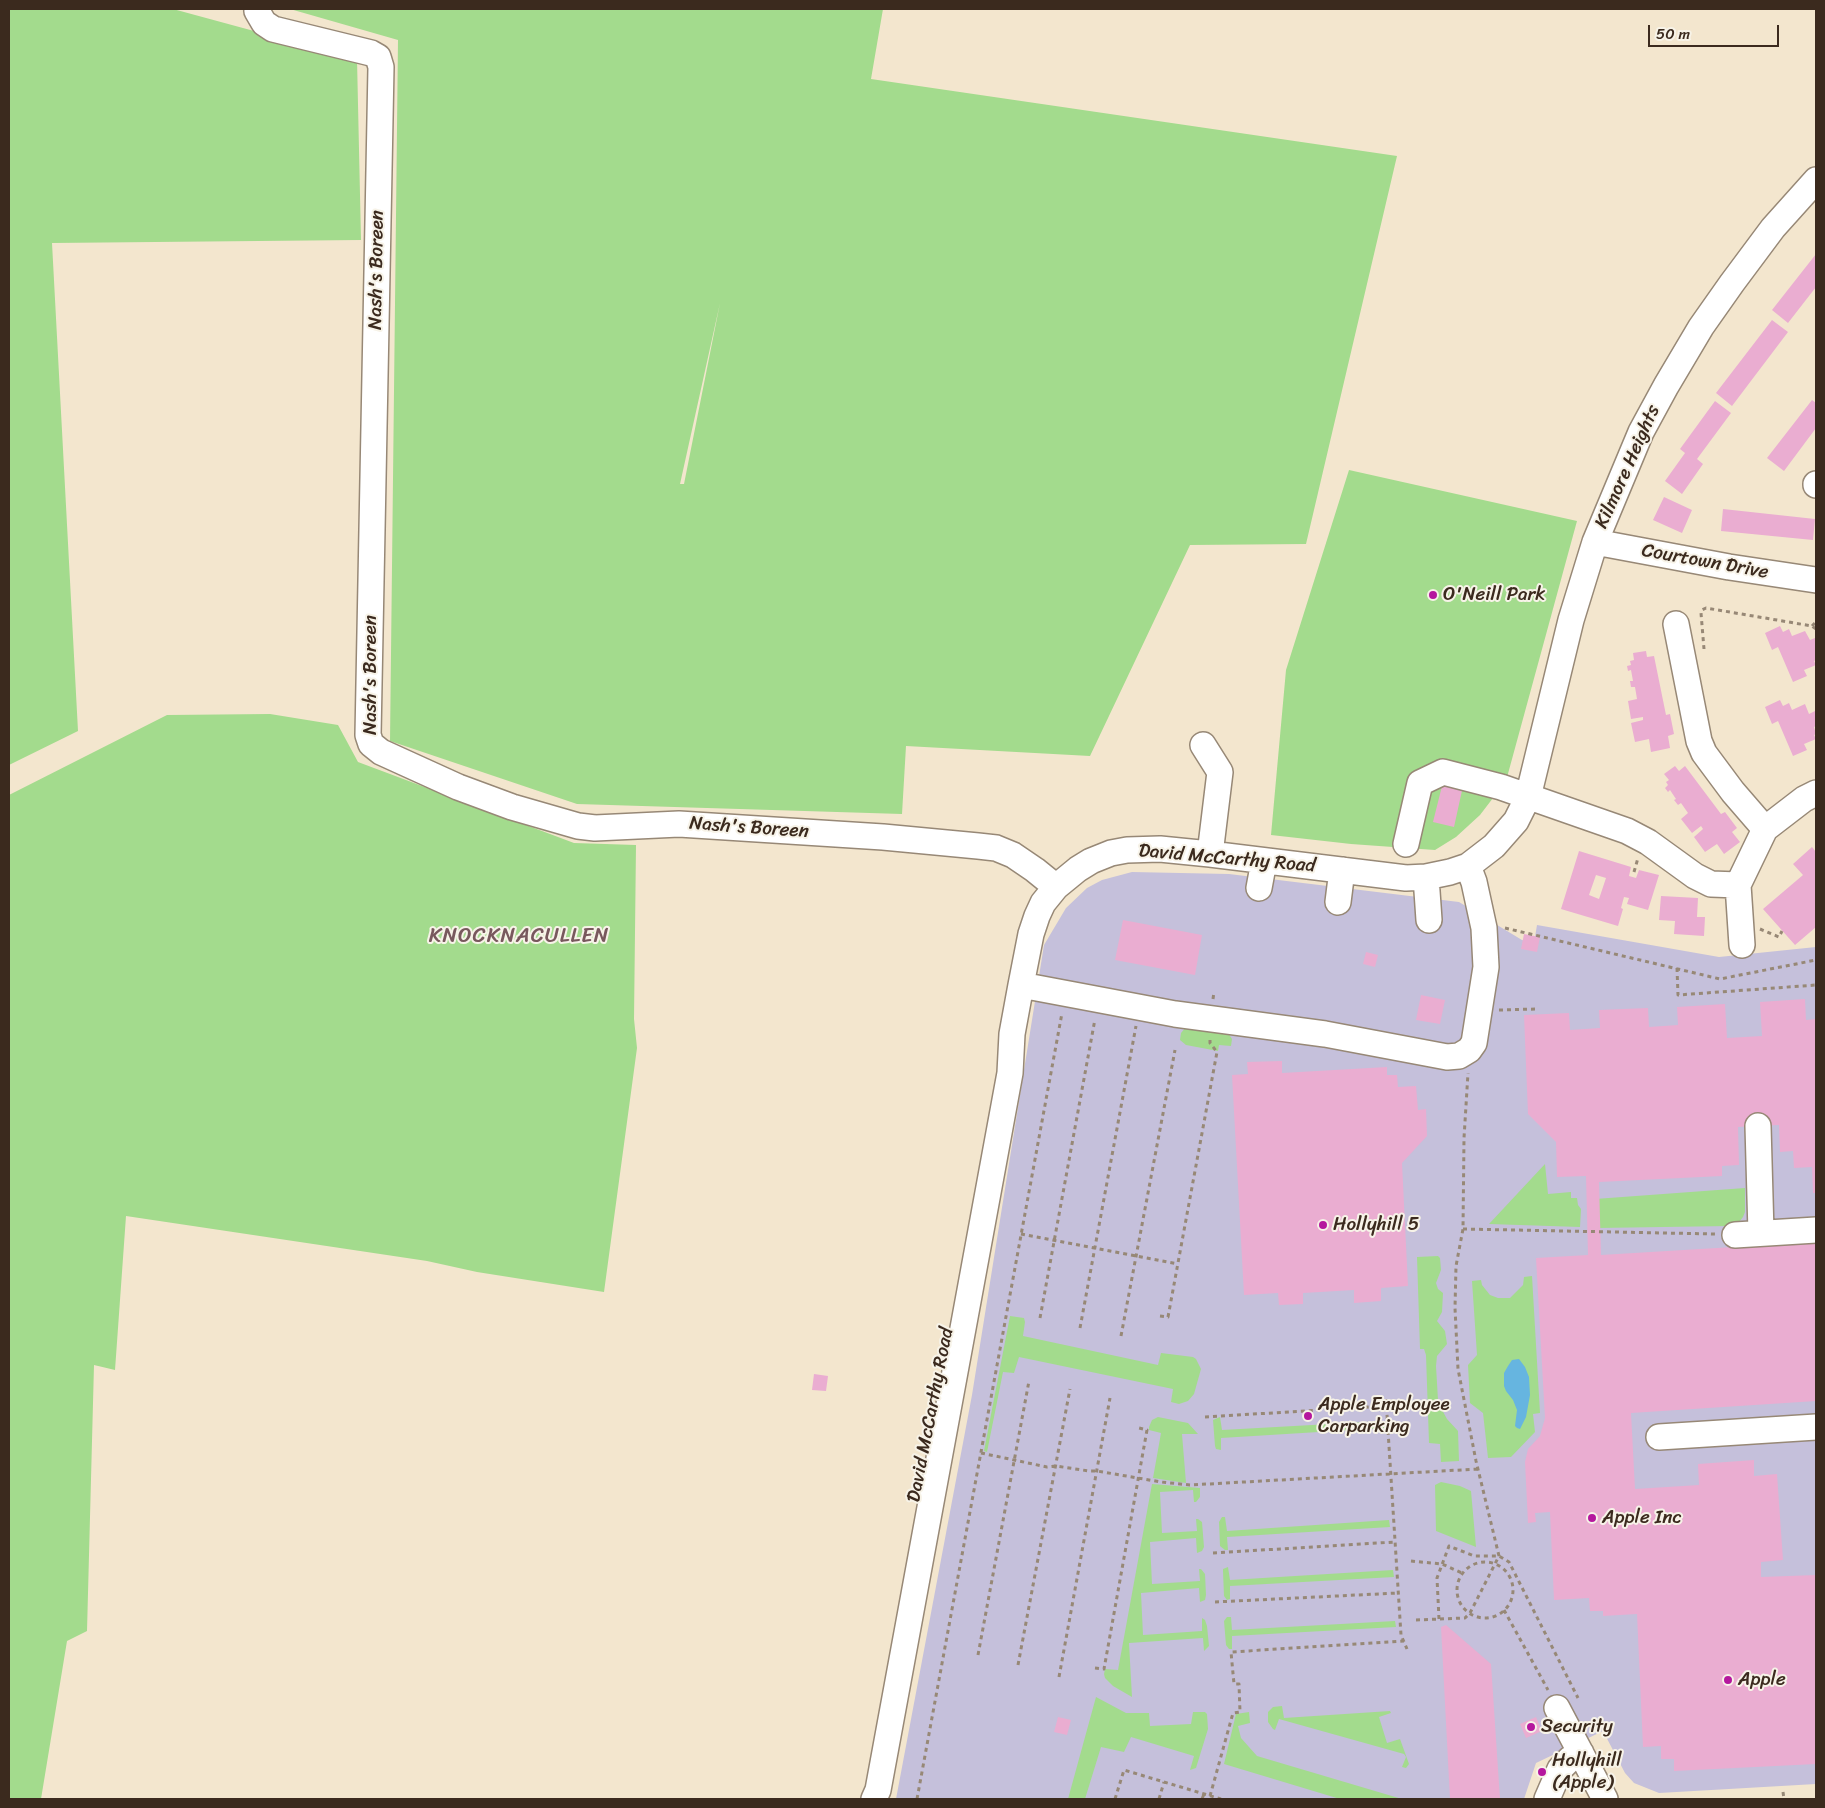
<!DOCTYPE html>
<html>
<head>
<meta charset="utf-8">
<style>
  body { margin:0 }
  #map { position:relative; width:1825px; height:1808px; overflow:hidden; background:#f3e6ce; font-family:Sriracha,sans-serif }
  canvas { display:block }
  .frame { position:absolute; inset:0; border:10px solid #3b2a1e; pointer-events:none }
  .scale { position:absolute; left:1648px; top:25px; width:131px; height:22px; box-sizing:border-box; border:2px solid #3b2a1e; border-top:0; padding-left:6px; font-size:15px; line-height:18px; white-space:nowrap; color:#3b2a1e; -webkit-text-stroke:4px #f7f3e8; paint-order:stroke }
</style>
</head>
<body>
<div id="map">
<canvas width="1825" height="1808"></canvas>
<div class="frame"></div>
<div class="scale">50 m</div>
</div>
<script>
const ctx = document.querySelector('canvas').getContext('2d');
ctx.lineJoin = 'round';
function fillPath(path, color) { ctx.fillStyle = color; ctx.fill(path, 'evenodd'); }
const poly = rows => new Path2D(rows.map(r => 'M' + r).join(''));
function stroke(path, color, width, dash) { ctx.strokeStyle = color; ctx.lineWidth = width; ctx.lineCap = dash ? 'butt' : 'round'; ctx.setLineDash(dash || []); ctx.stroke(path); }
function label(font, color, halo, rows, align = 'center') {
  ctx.font = font + ' Sriracha,sans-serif'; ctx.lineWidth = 4; ctx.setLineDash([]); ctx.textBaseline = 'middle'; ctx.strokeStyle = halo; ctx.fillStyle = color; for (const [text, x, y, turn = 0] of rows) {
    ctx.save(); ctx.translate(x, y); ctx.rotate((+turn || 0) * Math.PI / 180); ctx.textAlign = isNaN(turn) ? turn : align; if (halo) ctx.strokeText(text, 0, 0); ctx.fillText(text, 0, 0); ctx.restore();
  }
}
fillPath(poly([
  [1132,872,1229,874,1459,902,1522,940,1534,943,1537,925,1719,957,1816,947,1816,1784,1659,1793,1634,1783,1625,1773,1603,1731,1536,1763,1524,1799,896,1799,972,1395,1044,945,1066,908,1087,888,1102,880]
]), '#c5c0db');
fillPath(poly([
  [9,9,173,9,357,59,361,240,52,243,78,731,9,765],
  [290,9,883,9,871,79,1397,156,1306,544,1190,545,1090,756,906,746,902,814,577,804,390,741,398,40],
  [720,303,684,484,680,484],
  [1349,470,1577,521,1506,781,1480,815,1456,837,1435,850,1351,844,1271,835,1286,670],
  [270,714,338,725,358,762,574,843,636,845,634,1019,637,1048,604,1292,477,1272,427,1261,126,1216,115,1370,94,1365,87,1631,67,1641,41,1799,9,1799,9,795,167,715],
  [1186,1027,1228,1033,1232,1039,1231,1046,1219,1045,1218,1051,1186,1045,1180,1040,1181,1033],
  [1545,1164,1548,1194,1571,1192,1571,1198,1577,1198,1578,1205,1581,1209,1580,1227,1489,1224],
  [1745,1188,1745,1212,1743,1217,1739,1222,1730,1226,1597,1228,1595,1199],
  [1438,1256,1440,1258,1441,1270,1436,1283,1438,1289,1443,1293,1442,1312,1437,1321,1445,1331,1447,1344,1437,1356,1436,1366,1438,1400,1441,1408,1447,1419,1458,1431,1459,1461,1441,1462,1440,1444,1429,1443,1426,1355,1424,1349,1420,1349,1417,1257],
  [1532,1276,1540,1413,1533,1414,1535,1432,1511,1457,1488,1458,1483,1413,1470,1403,1468,1365,1477,1355,1472,1281,1481,1280,1482,1285,1490,1295,1498,1298,1510,1298,1523,1285,1524,1277],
  [1010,1316,1024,1318,1025,1322,1023,1336,1158,1365,1161,1353,1193,1357,1196,1359,1201,1369,1194,1394,1188,1401,1179,1404,1171,1402,1173,1389,1019,1357,1014,1373,1003,1372,987,1452,984,1451],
  [1158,1417,1188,1423,1198,1434,1182,1434,1186,1483,1153,1478,1161,1433,1149,1430,1149,1427,1152,1420],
  [1220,1417,1222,1430,1384,1421,1384,1428,1221,1438,1221,1450,1216,1449,1215,1446,1213,1420],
  [1441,1482,1460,1486,1471,1491,1476,1547,1436,1531,1435,1485],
  [1152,1484,1200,1488,1200,1497,1196,1502,1194,1502,1193,1490,1160,1492,1162,1533,1197,1531,1196,1519,1198,1519,1202,1522,1204,1547,1202,1551,1197,1553,1196,1538,1150,1542,1152,1584,1200,1581,1199,1569,1201,1569,1205,1574,1206,1595,1205,1600,1200,1602,1199,1588,1141,1593,1143,1635,1202,1631,1202,1618,1205,1620,1207,1626,1209,1646,1204,1651,1203,1638,1129,1643,1132,1697,1113,1686,1105,1678,1104,1674,1105,1669,1118,1670],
  [1222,1517,1225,1517,1227,1531,1389,1520,1390,1527,1227,1537,1228,1550,1225,1550,1220,1546,1219,1522],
  [1228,1567,1230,1580,1393,1570,1394,1577,1230,1586,1230,1599,1227,1600,1224,1596,1223,1571,1223,1569],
  [1227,1617,1231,1617,1232,1630,1395,1621,1396,1627,1232,1636,1232,1649,1229,1649,1226,1645,1224,1621],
  [1096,1697,1126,1713,1149,1713,1150,1726,1191,1724,1193,1712,1205,1712,1207,1714,1208,1729,1196,1768,1190,1770,1194,1756,1131,1737,1124,1752,1101,1747,1085,1799,1068,1799],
  [1282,1706,1284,1718,1390,1711,1391,1713,1379,1717,1387,1743,1400,1739,1409,1764,1406,1768,1402,1767,1406,1757,1404,1754,1279,1719,1275,1730,1273,1729,1268,1722,1268,1712,1273,1707],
  [1249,1712,1250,1723,1238,1726,1241,1738,1257,1756,1402,1799,1340,1799,1224,1764,1236,1714]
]), '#a3db8d');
fillPath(poly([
  [1519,1359,1525,1367,1529,1377,1530,1395,1526,1417,1520,1429,1517,1428,1515,1426,1517,1410,1513,1400,1506,1391,1504,1386,1504,1373,1508,1366,1512,1360]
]), '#66b5e0');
fillPath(poly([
  [1816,254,1816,287,1788,323,1772,310],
  [1772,320,1788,332,1732,406,1716,393],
  [1812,400,1816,403,1816,428,1784,471,1767,458],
  [1715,401,1731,413,1697,459,1703,464,1682,494,1665,481,1685,453,1680,449],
  [1664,497,1692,510,1682,533,1653,520],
  [1723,509,1815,519,1813,540,1721,531],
  [1780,626,1783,632,1789,629,1792,636,1805,631,1810,640,1815,638,1816,640,1816,652,1815,653,1816,660,1814,661,1816,665,1804,670,1807,676,1793,682,1778,647,1772,650,1765,633],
  [1646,651,1647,657,1654,656,1666,715,1670,714,1674,734,1668,736,1670,748,1651,752,1649,739,1635,742,1631,723,1643,720,1643,717,1631,719,1628,701,1637,699,1635,687,1631,687,1630,681,1633,681,1631,670,1628,671,1627,666,1631,665,1630,661,1634,660,1633,653],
  [1780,700,1783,706,1789,703,1792,710,1805,704,1809,714,1815,711,1816,714,1816,726,1814,727,1816,734,1814,735,1816,739,1804,744,1807,750,1793,756,1778,721,1772,724,1765,707],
  [1675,766,1679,771,1685,766,1721,814,1725,812,1737,828,1732,832,1740,842,1724,854,1717,844,1705,852,1694,837,1703,829,1701,826,1692,833,1681,819,1688,813,1681,803,1678,805,1674,800,1676,799,1670,790,1668,792,1665,788,1668,785,1666,782,1669,780,1664,774],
  [1443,782,1463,786,1454,827,1433,822],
  [1812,847,1816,852,1816,927,1795,945,1763,909,1803,875,1793,864],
  [1579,851,1631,867,1629,876,1636,878,1639,870,1659,875,1648,910,1627,904,1629,898,1624,897,1621,908,1623,909,1618,926,1561,909],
  [1596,875,1606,878,1599,899,1589,895],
  [1661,896,1698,898,1697,917,1705,917,1704,936,1674,934,1675,921,1659,920],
  [1123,920,1202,935,1195,975,1115,960],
  [1524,934,1540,937,1537,952,1521,949],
  [1366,952,1378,955,1375,967,1363,964],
  [1421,995,1445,1000,1440,1024,1416,1020],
  [1805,999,1806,1020,1816,1019,1816,1193,1813,1193,1812,1167,1794,1168,1793,1151,1780,1152,1779,1125,1738,1127,1739,1165,1722,1166,1722,1176,1599,1182,1601,1255,1816,1242,1816,1401,1631,1413,1635,1489,1699,1485,1698,1464,1754,1460,1754,1476,1777,1474,1783,1560,1761,1562,1761,1577,1816,1575,1816,1764,1674,1771,1674,1759,1661,1759,1661,1746,1643,1747,1637,1614,1603,1616,1603,1611,1590,1611,1589,1598,1554,1600,1550,1512,1535,1513,1536,1522,1528,1523,1525,1462,1528,1449,1540,1436,1545,1418,1536,1258,1588,1255,1586,1176,1557,1177,1556,1142,1528,1114,1524,1015,1569,1013,1570,1030,1600,1028,1599,1010,1648,1008,1649,1027,1678,1025,1677,1007,1725,1004,1727,1038,1762,1036,1760,1002],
  [1282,1061,1282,1073,1387,1067,1387,1075,1397,1075,1398,1087,1416,1086,1418,1110,1426,1109,1427,1136,1402,1163,1408,1286,1381,1288,1381,1301,1354,1303,1354,1290,1303,1293,1303,1304,1279,1305,1278,1293,1244,1295,1232,1075,1248,1074,1247,1062],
  [814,1374,828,1376,826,1391,812,1390],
  [1446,1625,1491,1664,1500,1799,1450,1799,1441,1627],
  [1058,1717,1071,1720,1067,1735,1054,1732],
  [1536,1717,1542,1731,1526,1738,1520,1724]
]), '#eaadd1');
const minor = poly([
  [258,9,257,11,264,23,273,29,371,53,378,57,381,67,368,735,371,744,381,752,458,787,512,807,578,826,595,828,679,824,883,837,978,846,996,848,1013,855,1035,870,1056,887],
  [1816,485,1816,484],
  [1595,542,1729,567,1816,580],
  [1676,624,1699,741,1704,753,1733,792,1765,829],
  [1203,745,1220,772,1210,854],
  [1406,844,1420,783,1443,772,1501,787,1627,831,1648,842,1695,876,1711,884,1738,885],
  [1426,877,1429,920],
  [1259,888,1264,861],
  [1338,902,1342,870],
  [1742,945,1738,885,1765,829,1804,799,1816,793],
  [1021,985,1175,1014,1325,1034,1447,1057,1459,1056,1469,1050,1474,1043,1486,967,1484,928,1474,882,1468,866],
  [1758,1126,1761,1233],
  [1735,1235,1816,1230],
  [1659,1437,1816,1427],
  [1557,1708,1605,1799],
  [874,1799,878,1790,1010,1073,1012,1034,1021,985,1031,934,1037,916,1043,903,1056,887,1078,869,1091,861,1111,853,1127,850,1160,849,1210,854,1406,878,1426,877,1450,872,1468,866,1494,846,1516,821,1528,797,1571,620,1595,542,1641,432,1666,386,1701,327,1732,283,1773,228,1816,180],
  [1547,1799,1560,1769,1570,1759,1581,1753]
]);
stroke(minor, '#978876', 28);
stroke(poly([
  [1812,626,1816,622],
  [1704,649,1701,613,1702,610,1706,608,1812,626,1816,629],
  [1634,872,1638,858],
  [1505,928,1720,979,1816,960],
  [1760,929,1779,937,1782,931],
  [1677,968,1678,995,1816,985],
  [1213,999,1214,992],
  [1499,1010,1537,1009],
  [1463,1229,1715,1234],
  [1021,1234,1178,1264],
  [1160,1316,1168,1317,1217,1052,1210,1043,1210,1037],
  [1040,1318,1095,1019],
  [1080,1328,1136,1026],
  [1121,1336,1175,1050],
  [1386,1399,1401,1635,1407,1649],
  [1205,1417,1387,1406],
  [981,1453,1047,1467,1056,1466,1089,1471,1097,1471,1161,1482,1190,1485,1478,1469],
  [1213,1553,1395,1542],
  [1411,1561,1442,1564,1462,1573],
  '1457 1590a28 28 0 1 1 56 0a28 28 0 1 1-56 0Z',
  [1215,1602,1398,1593],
  [1504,1610,1548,1690],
  [1439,1619,1437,1578,1449,1546,1474,1556,1499,1556,1509,1562,1578,1698],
  [1416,1620,1465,1618,1470,1613,1499,1556,1476,1461,1458,1369,1455,1308,1456,1266,1463,1229,1464,1138,1468,1073],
  [978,1655,1029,1381],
  [1018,1665,1070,1389],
  [1095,1668,1104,1669,1147,1430,1139,1428],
  [1059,1677,1110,1398],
  [1783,1792,1784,1799],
  [1210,1796,1233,1713,1240,1712,1239,1684,1234,1684,1231,1652,1404,1641],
  [917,1799,1062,1013],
  [1115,1799,1124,1770,1221,1799],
  [1159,1799,1164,1782],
  [1202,1799,1204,1794]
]), '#978876', 3, [4, 4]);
stroke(minor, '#fff', 25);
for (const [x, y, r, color] of [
  [1433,595,5,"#b5179e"],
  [1323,1225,5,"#b5179e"],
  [1308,1416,5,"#b5179e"],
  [1592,1518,5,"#b5179e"],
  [1728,1680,5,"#b5179e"],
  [1531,1727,5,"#b5179e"],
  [1542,1772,5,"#b5179e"]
]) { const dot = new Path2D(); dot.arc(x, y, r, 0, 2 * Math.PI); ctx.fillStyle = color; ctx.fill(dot); stroke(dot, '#f7f3e8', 2); }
label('19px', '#3b2a1e', '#f7f3e8', [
  ["Nash's Boreen",377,270,-89],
  ["Kilmore Heights",1628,467,-66],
  ["Courtown Drive",1705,562,10],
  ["Nash's Boreen",371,675,-90],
  ["Nash's Boreen",749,828,4],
  ["David McCarthy Road",1227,859,5],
  ["David McCarthy Road",931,1415,-79]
]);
label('19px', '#3b2a1e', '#f7f3e8', [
  ["O'Neill Park",1443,595],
  ["Hollyhill 5",1333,1225],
  ["Apple Employee",1318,1405],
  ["Carparking",1318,1427],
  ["Apple Inc",1602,1518],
  ["Apple",1738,1680],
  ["Security",1541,1727],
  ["Hollyhill",1552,1761],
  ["(Apple)",1552,1783]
], 'left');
ctx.letterSpacing = '1px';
label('21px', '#78585d', '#f7f3e8', [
  ["KNOCKNACULLEN",519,937]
]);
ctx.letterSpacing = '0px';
</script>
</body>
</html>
